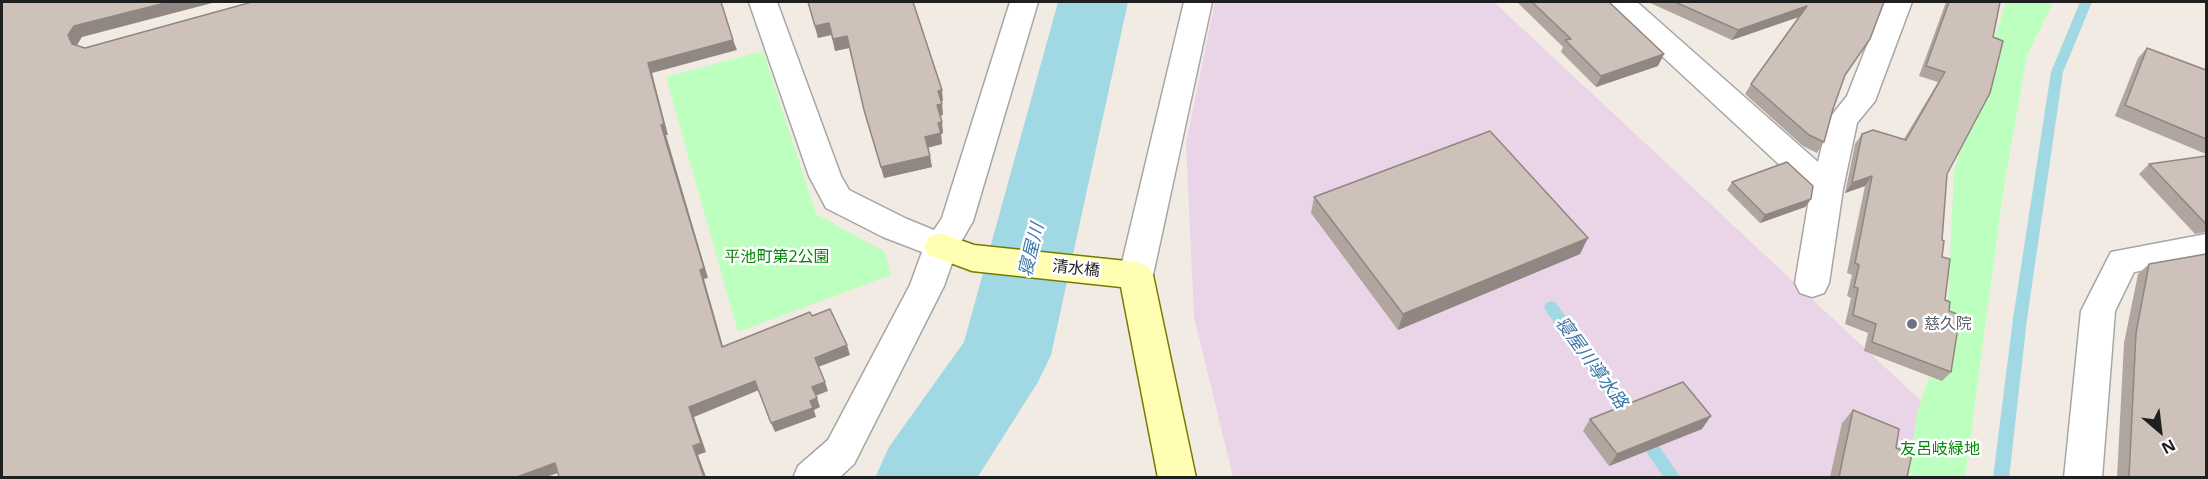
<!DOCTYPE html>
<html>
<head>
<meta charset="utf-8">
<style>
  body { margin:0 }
  #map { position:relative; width:2208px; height:479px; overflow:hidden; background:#f1ebe4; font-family:"Noto Sans",sans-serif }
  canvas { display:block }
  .frame { position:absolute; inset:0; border:3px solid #1f1f1f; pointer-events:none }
  .north { position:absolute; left:2130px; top:401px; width:60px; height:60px; -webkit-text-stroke:4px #fff; paint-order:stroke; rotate:152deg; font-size:16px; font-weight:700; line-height:24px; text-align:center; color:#1f1f1f }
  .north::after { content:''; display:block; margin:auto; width:21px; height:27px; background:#1f1f1f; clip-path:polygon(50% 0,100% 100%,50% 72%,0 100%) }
</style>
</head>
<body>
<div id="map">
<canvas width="2208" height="479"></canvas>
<div class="frame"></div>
<div class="north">N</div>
</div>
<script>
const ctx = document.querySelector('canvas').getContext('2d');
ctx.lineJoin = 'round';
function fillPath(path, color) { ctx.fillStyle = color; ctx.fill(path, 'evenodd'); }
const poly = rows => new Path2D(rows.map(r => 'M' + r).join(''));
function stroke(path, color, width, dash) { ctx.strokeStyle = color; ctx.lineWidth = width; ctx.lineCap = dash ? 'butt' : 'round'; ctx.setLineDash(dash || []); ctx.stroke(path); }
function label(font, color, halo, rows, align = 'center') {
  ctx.font = font + ' "Noto Sans","Noto Sans JP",sans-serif'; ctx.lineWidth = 5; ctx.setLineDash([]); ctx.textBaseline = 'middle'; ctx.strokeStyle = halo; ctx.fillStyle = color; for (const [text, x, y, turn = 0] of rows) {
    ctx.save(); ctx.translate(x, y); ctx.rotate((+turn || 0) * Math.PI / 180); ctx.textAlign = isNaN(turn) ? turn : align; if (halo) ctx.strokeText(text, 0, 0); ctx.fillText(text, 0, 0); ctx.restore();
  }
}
fillPath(poly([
  [1215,2,1494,2,1948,426,1940,477,1233,477,1194,317,1186,143]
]), '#ead5e8');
fillPath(poly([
  [2006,2,2053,2,2027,56,2004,185,1965,477,1907,478,1917,413,1947,325,1954,171],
  [763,51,816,214,885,252,891,275,738,332,666,77]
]), '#bcffbe');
fillPath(poly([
  [2080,2,2092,2,2063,72,2027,319,2009,478,1993,478,2013,319,2051,72,2080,2],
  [1551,301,1556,303,1637,415,1640,420,1637,425,1632,427,1627,425,1546,311,1544,307,1546,303,1551,301],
  [1643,428,1648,430,1681,478,1664,478,1635,435,1638,430,1643,428]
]), '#a0d8e3');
fillPath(poly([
  [1058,2,1128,2,1051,355,1038,382,977,478,875,478,889,447,964,342,1058,2]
]), '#a0d8e3');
const street = poly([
  [749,2,777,2,841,176,849,190,907,219,934,230,942,218,1010,2,1038,2,973,221,957,249,944,286,854,464,839,478,793,478,798,466,828,440,910,285,922,252,883,237,826,208,809,176,749,2],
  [1184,2,1212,2,1153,275,1148,284,1136,288,1124,284,1119,275,1184,2],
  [1606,2,1637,2,1818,162,1828,120,1847,96,1884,2,1912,2,1875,101,1857,123,1843,189,1829,283,1824,293,1812,297,1800,293,1795,283,1810,193,1610,8,1606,2],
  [2206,234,2206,260,2134,272,2115,311,2102,478,2064,478,2081,311,2111,252,2206,234]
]);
const secondary = poly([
  [941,233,974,245,1136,262,1148,266,1153,275,1196,478,1158,478,1121,287,972,271,929,255,924,246,929,237,941,233]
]);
stroke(street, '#a6a6a6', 3);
stroke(secondary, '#767b00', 3);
fillPath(street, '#fff');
fillPath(secondary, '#fffeb3');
fillPath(poly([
  [808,2,943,101,941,101,943,115,940,116,943,133,941,134,942,144,928,147,932,167,884,178,867,121,849,48,835,51,831,35,818,38],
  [1517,2,1609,2,1658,66,1596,87,1561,52,1563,47],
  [1648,2,1884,2,1845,76,1833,109,1824,142,1817,153,1803,146,1745,94,1751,84,1799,17,1732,40],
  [1946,2,2000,2,1947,174,1942,240,1945,300,1949,311,1951,372,1942,381,1864,351,1868,333,1845,324,1851,298,1847,296,1852,275,1847,273,1865,186,1845,193,1855,144,1862,134,1904,139,1938,82,1919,76],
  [2147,48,2206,70,2206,154,2115,116,2138,58],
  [2206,156,2206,232,2195,234,2139,174,2149,164],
  [1732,182,1811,199,1805,207,1760,223,1727,190],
  [1314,197,1580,254,1398,330,1311,213],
  [2149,264,2206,477,2117,477,2124,343,2138,274],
  [1853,410,1896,448,1907,477,1830,477,1842,423],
  [1590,419,1702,429,1609,466,1583,431]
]), '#b0a69f');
fillPath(poly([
  [169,2,216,2,82,37,77,45,81,54,72,44,68,35,74,26],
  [1807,6,1801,16,1732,40,1738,30],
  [829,23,831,35,818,38,815,26],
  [847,36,849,48,835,51,833,39],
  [733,40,737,50,652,73,668,135,666,135,708,278,704,279,726,357,722,347,700,270,661,125,648,63],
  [1664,54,1658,66,1596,87,1601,76],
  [942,90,943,101,939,102,938,91],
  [942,104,943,115,939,116,937,105],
  [942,122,943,133,941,134,942,144,927,148,925,137,938,123],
  [930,156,932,167,884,178,881,167],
  [1872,176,1865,186,1845,193,1852,183],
  [1811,199,1805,207,1760,223,1765,215],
  [1588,238,1580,254,1398,330,1403,314],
  [847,345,850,355,818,367,815,358],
  [755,381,759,390,694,417,706,452,698,455,706,477,704,477,693,446,689,407],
  [825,382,828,391,815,396,812,387],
  [817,398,820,407,814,410,816,417,775,432,771,423,810,401],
  [1711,416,1702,429,1609,466,1617,454],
  [555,463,561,472,546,477,517,477]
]), '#908782');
const building = poly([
  [2,2,169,2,74,26,68,35,72,44,85,48,252,2,721,2,733,40,648,63,664,124,661,125,704,268,700,270,722,347,810,312,812,316,830,309,847,345,815,358,825,382,812,387,817,398,810,401,813,408,771,423,755,381,689,407,701,443,693,446,704,477,559,477,555,463,517,477,2,477,2,2],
  [808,2,913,2,942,90,938,91,942,104,937,105,942,122,938,123,941,133,925,137,930,156,881,167,864,110,847,36,833,39,829,23,815,26,808,2],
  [1532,2,1609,2,1664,54,1601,76,1565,40,1571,39,1532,2],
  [1675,2,1884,2,1870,39,1845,75,1833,109,1824,142,1809,135,1751,84,1807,6,1738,30,1675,2],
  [1949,2,2000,2,1993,37,2003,41,1990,93,1947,174,1942,240,1944,241,1942,257,1950,259,1945,300,1950,302,1949,311,1960,315,1951,372,1872,342,1876,324,1853,315,1858,288,1854,287,1859,265,1855,263,1872,176,1852,183,1862,134,1873,130,1906,140,1945,72,1926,66,1949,2],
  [2147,48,2206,70,2206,139,2125,105,2147,48],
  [1490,131,1588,238,1403,314,1314,197,1490,131],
  [2206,156,2206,224,2149,164,2206,156],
  [1787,162,1813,186,1811,199,1765,215,1732,182,1787,162],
  [2206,254,2206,477,2129,477,2136,333,2149,264,2206,254],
  [1683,382,1711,416,1617,454,1590,419,1683,382],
  [1853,410,1899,429,1896,448,1912,454,1907,477,1839,477,1853,410]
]);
fillPath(building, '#cdc1b9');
stroke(building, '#908782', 1.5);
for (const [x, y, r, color] of [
  [1912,324,6,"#6b7280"]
]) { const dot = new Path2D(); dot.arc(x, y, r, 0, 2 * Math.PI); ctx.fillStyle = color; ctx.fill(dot); stroke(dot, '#fff', 2); }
label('16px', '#008903', '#fff', [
  ["平池町第2公園",777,257],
  ["友呂岐緑地",1940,449]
]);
label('16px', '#1f1f1f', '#fff', [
  ["清水橋",1076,269,6]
]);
label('16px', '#5b616d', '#fff', [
  ["慈久院",1924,324]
], 'left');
label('italic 18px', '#3c78a7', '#fff', [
  ["寝屋川",1032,250,-76],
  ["寝屋川導水路",1591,363,54]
]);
</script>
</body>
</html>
